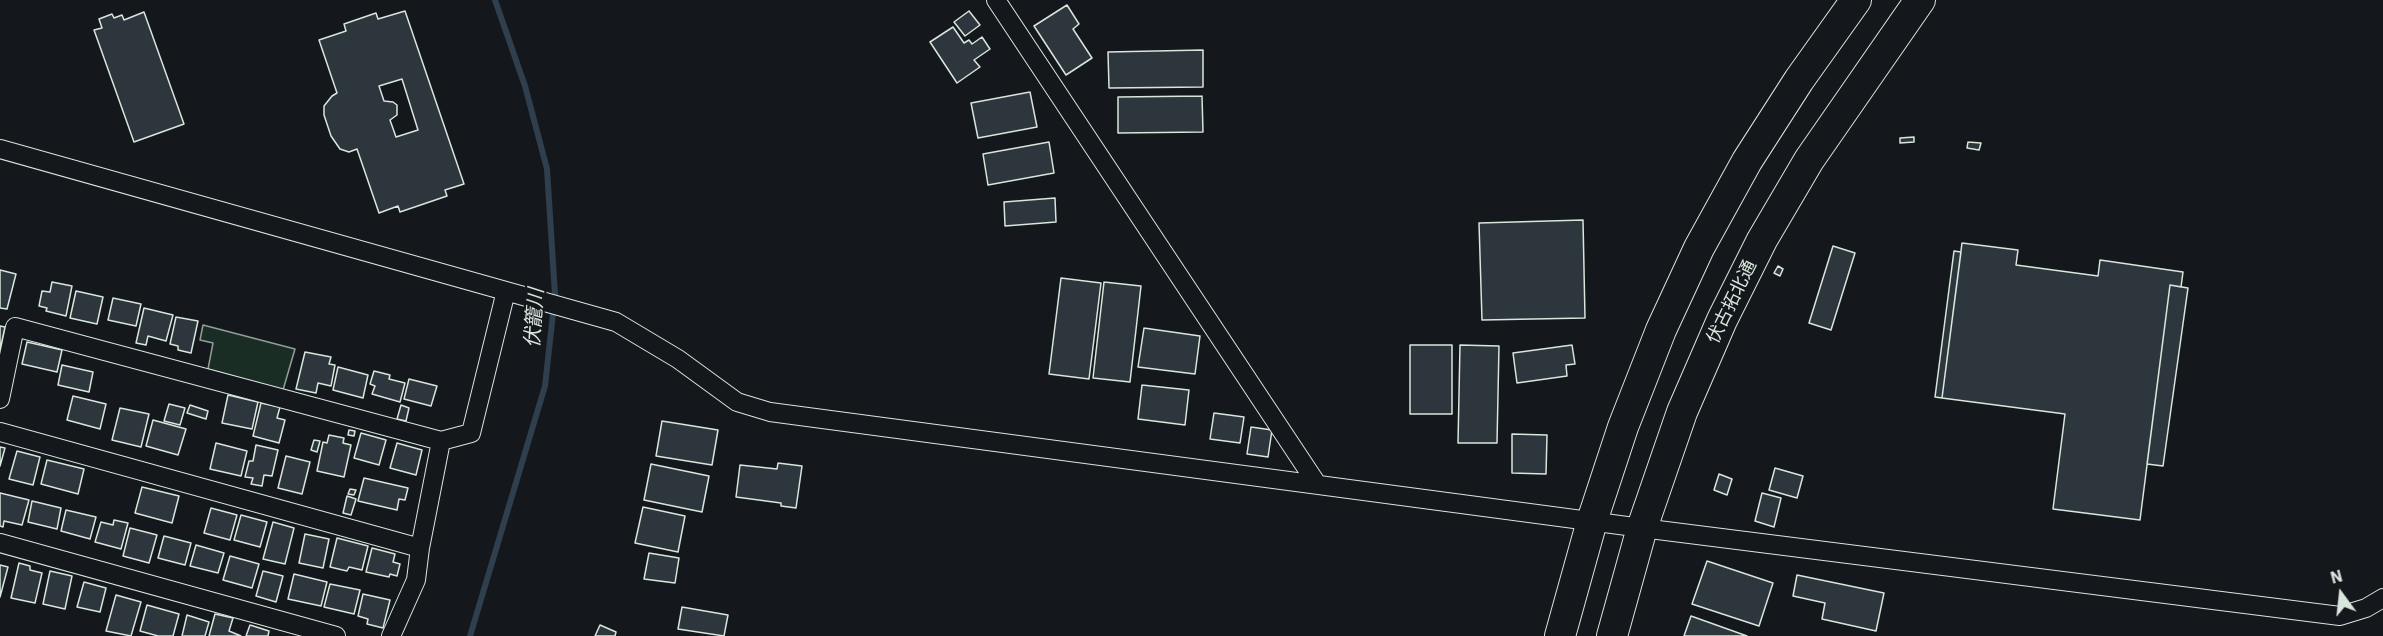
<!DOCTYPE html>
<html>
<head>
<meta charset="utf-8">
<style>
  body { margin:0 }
  #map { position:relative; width:2383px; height:636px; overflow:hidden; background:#14181c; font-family:"IBM Plex Sans",sans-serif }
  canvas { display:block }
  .north { position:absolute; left:2311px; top:564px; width:60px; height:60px; -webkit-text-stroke:4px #14181c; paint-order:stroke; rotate:345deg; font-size:16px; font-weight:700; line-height:24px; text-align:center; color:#d8e6dc }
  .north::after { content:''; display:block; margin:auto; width:21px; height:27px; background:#d8e6dc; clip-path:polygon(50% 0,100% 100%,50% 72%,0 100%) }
</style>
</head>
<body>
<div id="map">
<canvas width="2383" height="636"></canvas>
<div class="north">N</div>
</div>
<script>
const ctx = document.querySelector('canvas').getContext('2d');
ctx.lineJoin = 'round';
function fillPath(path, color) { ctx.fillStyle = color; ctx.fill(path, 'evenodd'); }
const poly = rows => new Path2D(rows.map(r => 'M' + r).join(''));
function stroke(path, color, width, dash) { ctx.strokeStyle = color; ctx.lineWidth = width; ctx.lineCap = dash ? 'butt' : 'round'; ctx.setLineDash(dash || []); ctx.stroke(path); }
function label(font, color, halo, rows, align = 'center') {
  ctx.font = font + ' "IBM Plex Sans","Noto Sans JP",sans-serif'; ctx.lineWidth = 4.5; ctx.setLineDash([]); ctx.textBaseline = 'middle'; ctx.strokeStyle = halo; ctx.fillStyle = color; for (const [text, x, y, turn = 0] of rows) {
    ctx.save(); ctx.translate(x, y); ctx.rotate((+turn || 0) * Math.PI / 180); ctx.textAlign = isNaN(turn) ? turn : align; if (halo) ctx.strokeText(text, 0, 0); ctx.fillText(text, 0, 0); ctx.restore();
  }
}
const green = poly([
  [203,325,295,349,283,390,208,369,213,343,200,340,203,325]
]);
fillPath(green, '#1a2d24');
stroke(green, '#939e99', 1.5);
stroke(poly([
  [470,636,545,386,555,295,547,169,525,86,495,0]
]), '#2f3f4d', 6);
const building = poly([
  [1067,5,1079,24,1073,29,1092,58,1066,75,1034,26,1067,5],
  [405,11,464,184,445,190,447,196,400,212,398,206,379,213,357,149,349,152,340,149,331,136,324,115,324,106,332,96,337,93,319,40,346,31,344,24,376,13,378,19,405,11],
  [402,79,418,130,396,137,390,120,397,115,397,105,393,102,384,101,379,86,402,79],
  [969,11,980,25,965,36,954,22,969,11],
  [144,12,184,124,134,142,94,30,102,28,99,19,112,14,114,18,122,15,124,20,144,12],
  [953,27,964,43,969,40,972,44,982,37,990,49,974,60,980,67,957,83,930,42,953,27],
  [1203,50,1203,87,1109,88,1108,52,1203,50],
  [1030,92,1037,127,978,138,971,103,1030,92],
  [1202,96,1203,132,1118,133,1118,97,1202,96],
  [1914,137,1914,142,1900,143,1900,138,1914,137],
  [1049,142,1054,173,988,185,983,154,1049,142],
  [1968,142,1981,143,1979,150,1967,148,1968,142],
  [1055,198,1056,222,1005,226,1004,202,1055,198],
  [1583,220,1585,318,1482,320,1479,223,1583,220],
  [1962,243,2018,250,2016,265,2098,276,2100,260,2183,272,2181,287,2170,285,2140,520,2053,509,2065,414,1942,398,1962,243],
  [1833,246,1855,253,1831,330,1809,323,1833,246],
  [1954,251,1961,252,1942,398,1935,397,1954,251],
  [1778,266,1783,269,1780,276,1774,273,1778,266],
  [0,270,16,274,7,309,0,308,0,270],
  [1061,278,1101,283,1089,379,1049,374,1061,278],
  [52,282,72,286,66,316,46,311,47,308,39,306,42,291,50,292,52,282],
  [1104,282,1141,286,1130,382,1093,378,1104,282],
  [2170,285,2188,288,2163,466,2147,464,2170,285],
  [76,291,103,297,97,324,70,318,76,291],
  [113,298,141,304,136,326,108,320,113,298],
  [144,308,173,315,166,341,148,336,146,345,136,343,144,308],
  [176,317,198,321,191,353,178,350,178,346,170,344,176,317],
  [0,326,5,327,0,350,0,326],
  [1144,328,1200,336,1195,374,1138,367,1144,328],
  [27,342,62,350,57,372,22,364,27,342],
  [1410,345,1452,345,1452,414,1410,414,1410,345],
  [1460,345,1499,346,1497,443,1458,443,1460,345],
  [1572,345,1575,364,1566,365,1567,376,1517,383,1513,353,1572,345],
  [305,352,331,357,329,364,335,365,331,386,318,383,316,393,296,389,305,352],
  [62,365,93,372,89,392,58,385,62,365],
  [338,367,368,375,363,398,333,390,338,367],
  [374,371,390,375,389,379,405,383,400,402,372,394,375,386,370,384,374,371],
  [409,379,437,386,431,406,404,399,409,379],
  [1142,385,1189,390,1185,425,1138,419,1142,385],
  [228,395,258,402,252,429,222,423,228,395],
  [73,396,106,404,100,429,67,420,73,396],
  [261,403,280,407,277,418,285,420,279,443,253,436,261,403],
  [169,404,185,408,180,425,164,421,169,404],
  [190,405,208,411,206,419,187,413,190,405],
  [401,405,409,408,406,421,397,419,401,405],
  [120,408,149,414,141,447,112,440,120,408],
  [1214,413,1244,417,1240,443,1210,439,1214,413],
  [153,420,186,429,178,455,146,446,153,420],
  [662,421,718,430,712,465,656,456,662,421],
  [1251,427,1272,430,1268,457,1247,454,1251,427],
  [349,430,355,431,354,436,348,435,349,430],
  [361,433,386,440,379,465,354,458,361,433],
  [1512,434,1547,435,1546,474,1512,473,1512,434],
  [329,435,344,438,343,443,351,445,344,477,317,471,323,442,327,443,329,435],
  [314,440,320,441,317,452,311,450,314,440],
  [216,443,247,451,241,476,210,469,216,443],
  [397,443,422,450,416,475,390,468,397,443],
  [256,445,278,450,272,476,264,475,262,486,251,484,253,478,245,477,249,461,253,461,256,445],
  [0,447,5,448,0,466,0,447],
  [17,451,40,457,33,485,9,479,17,451],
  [286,456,310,462,302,494,278,488,286,456],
  [47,460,84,469,78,494,41,484,47,460],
  [778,463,802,466,796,508,781,506,781,503,736,497,740,465,777,469,778,463],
  [651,464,709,476,702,512,644,500,651,464],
  [1775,468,1803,476,1797,498,1769,490,1775,468],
  [1719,474,1732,479,1727,495,1714,490,1719,474],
  [364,478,408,488,405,500,399,499,397,510,358,501,364,478],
  [142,487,179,496,172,523,135,513,142,487],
  [350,489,356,490,354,495,348,494,350,489],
  [0,493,29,500,22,525,4,521,3,527,0,526,0,493],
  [1762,493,1781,498,1774,527,1755,521,1762,493],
  [347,496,356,499,351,515,343,513,347,496],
  [32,501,61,508,57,529,28,522,32,501],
  [643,507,685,516,678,552,635,543,643,507],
  [211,508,237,515,230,540,204,533,211,508],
  [66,510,96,517,90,539,61,531,66,510],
  [241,515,267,522,260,547,234,540,241,515],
  [114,520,128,523,121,549,95,542,101,522,113,525,114,520],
  [273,522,294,528,285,564,263,559,273,522],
  [130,528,157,535,149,563,123,556,130,528],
  [305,534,329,539,323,568,299,563,305,534],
  [164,536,191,543,185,565,158,558,164,536],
  [337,538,368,546,362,570,349,567,347,571,330,567,337,538],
  [196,545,224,553,218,573,190,566,196,545],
  [372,548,395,554,393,562,400,564,397,576,390,574,389,577,366,572,372,548],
  [649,553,679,558,675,583,644,579,649,553],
  [230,556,259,564,252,588,223,580,230,556],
  [1707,561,1773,583,1759,626,1692,604,1707,561],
  [19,563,30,566,30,570,42,573,35,603,11,598,19,563],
  [0,565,8,567,0,597,0,565],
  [50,571,72,576,65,609,43,604,50,571],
  [263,571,283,576,276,602,256,596,263,571],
  [294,574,327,582,321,606,288,599,294,574],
  [1797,575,1884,593,1876,631,1822,619,1825,603,1793,596,1797,575],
  [84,582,106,588,100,612,77,607,84,582],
  [330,584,360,590,354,614,324,607,330,584],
  [363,594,390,600,383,628,367,624,368,619,358,616,363,594],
  [116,595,141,602,131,636,106,631,116,595],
  [147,605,179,614,173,636,158,636,140,631,147,605],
  [682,607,728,615,724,636,678,629,682,607],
  [215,614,233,618,229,631,241,636,209,636,215,614],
  [187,615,209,622,205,636,182,636,187,615],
  [1691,616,1747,636,1684,636,1691,616],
  [250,625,269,631,268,636,246,636,250,625],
  [600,625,616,632,615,636,595,636,600,625]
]);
fillPath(building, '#2c363c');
stroke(building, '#d8e6dc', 1.5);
const street = poly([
  [996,0,1317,484],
  [0,149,616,322,678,359,737,402,770,412,1642,528,2340,616,2366,608,2383,598],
  [0,399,15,327,441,441],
  [0,432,420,548],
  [0,543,336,636],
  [391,636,416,580,420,548,441,441,471,433,506,291]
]);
const primary = poly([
  [1560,636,1592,521,1623,427,1661,330,1699,248,1747,161,1799,80,1856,0],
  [1612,636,1642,528,1682,412,1722,320,1762,240,1809,160,1920,0]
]);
stroke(street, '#d8e6dc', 20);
stroke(primary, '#d8e6dc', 32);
stroke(street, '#14181c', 18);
stroke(primary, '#14181c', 30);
label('18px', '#d8e6dc', '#14181c', [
  ["伏古拓北通",1732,302,-64]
]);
label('italic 20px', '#d8e6dc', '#14181c', [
  ["伏籠川",535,318,-86]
]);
</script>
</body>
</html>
